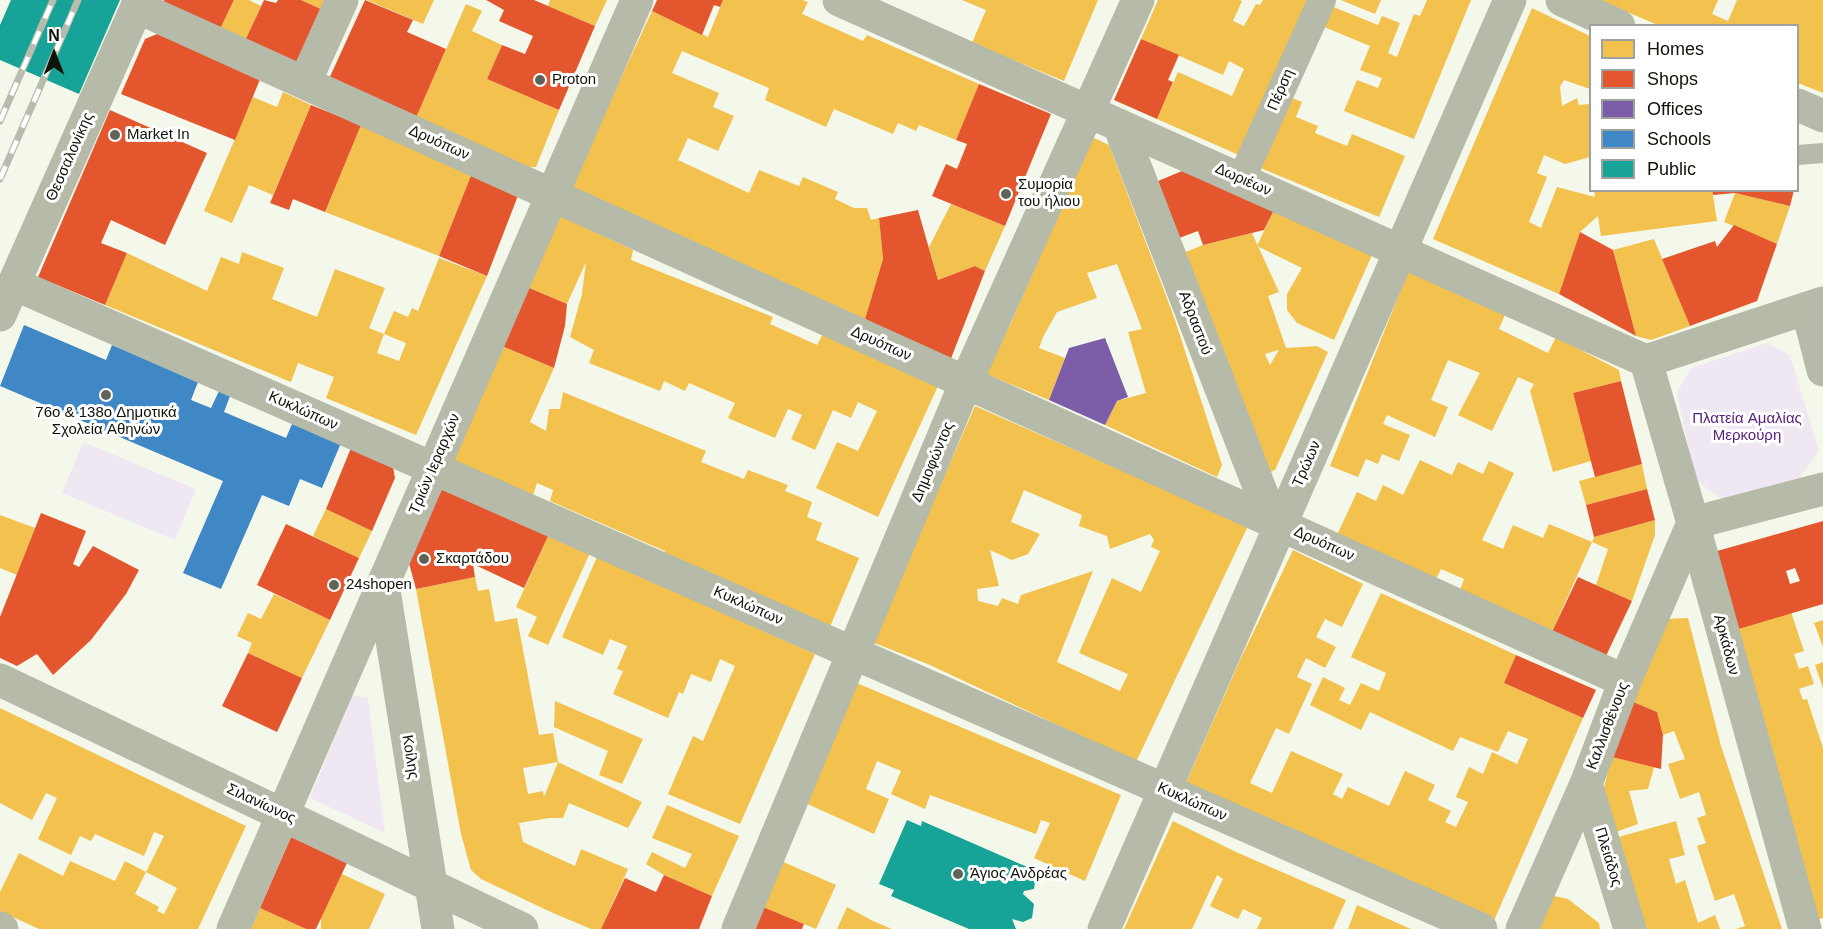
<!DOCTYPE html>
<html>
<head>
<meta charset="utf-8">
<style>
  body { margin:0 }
  #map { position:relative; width:1823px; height:929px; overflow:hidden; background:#f4f8ea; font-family:Arial,sans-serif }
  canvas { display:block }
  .legend { position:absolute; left:1589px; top:24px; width:210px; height:168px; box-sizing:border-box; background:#fff; border:2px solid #9fa19c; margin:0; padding:8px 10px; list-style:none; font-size:18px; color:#101308 }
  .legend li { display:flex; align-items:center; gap:12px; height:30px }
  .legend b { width:30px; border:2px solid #9fa19c }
  .north { position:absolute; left:24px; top:24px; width:60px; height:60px; -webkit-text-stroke:4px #fff; paint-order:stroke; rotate:0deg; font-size:16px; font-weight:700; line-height:24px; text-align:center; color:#101308 }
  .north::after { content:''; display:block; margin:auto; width:21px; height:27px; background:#101308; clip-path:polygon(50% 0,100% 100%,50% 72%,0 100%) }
</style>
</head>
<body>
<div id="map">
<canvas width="1823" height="929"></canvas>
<ul class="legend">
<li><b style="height:16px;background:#f2c14e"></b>Homes</li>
<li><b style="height:16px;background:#e4572e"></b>Shops</li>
<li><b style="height:16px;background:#7b5ea7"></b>Offices</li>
<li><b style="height:16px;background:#3f88c5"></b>Schools</li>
<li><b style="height:16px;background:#17a398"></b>Public</li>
</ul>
<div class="north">N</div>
</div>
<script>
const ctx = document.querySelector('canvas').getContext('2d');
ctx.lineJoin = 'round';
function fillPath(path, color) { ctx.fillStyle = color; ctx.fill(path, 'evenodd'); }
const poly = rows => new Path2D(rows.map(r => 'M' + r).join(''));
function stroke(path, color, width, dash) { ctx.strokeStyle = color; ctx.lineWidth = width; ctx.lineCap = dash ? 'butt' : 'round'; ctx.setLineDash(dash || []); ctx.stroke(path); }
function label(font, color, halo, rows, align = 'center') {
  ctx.font = font + ' Arial,sans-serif'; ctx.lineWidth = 6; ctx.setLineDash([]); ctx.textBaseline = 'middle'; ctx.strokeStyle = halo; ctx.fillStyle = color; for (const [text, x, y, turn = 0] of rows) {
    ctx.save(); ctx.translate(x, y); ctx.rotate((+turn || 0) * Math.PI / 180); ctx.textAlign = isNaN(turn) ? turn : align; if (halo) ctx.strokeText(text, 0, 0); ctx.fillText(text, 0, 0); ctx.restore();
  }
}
fillPath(poly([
  [1767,343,1790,355,1819,451,1800,478,1721,499,1695,479,1677,393,1691,368],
  [83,442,196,489,175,540,62,493],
  [352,695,368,698,385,833,310,798]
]), '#efe8f3');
fillPath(poly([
  [234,0,249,0,261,6,244,43,219,31],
  [301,0,330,0,325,11],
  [367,0,434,0,423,24],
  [550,0,607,0,595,26,548,6],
  [723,0,802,0,808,2,802,14,863,41,867,35,979,84,956,140,919,125,916,131,898,123,893,134,834,109,826,127,765,100,769,88,682,51,672,73,719,93,713,107,734,116,718,151,688,138,678,160,749,193,759,170,799,186,803,177,838,192,835,199,854,208,867,208,871,220,879,218,883,259,865,319,570,188,652,11,708,37],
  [962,0,1098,0,1064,81,972,43,986,10],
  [1158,0,1239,0,1242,1,1233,21,1244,26,1256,4,1260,5,1263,0,1311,0,1241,156,1157,119,1178,72,1232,96,1244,69,1229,61,1223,75,1141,39],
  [1341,0,1381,0,1375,14],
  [1427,0,1471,0,1414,139,1344,111,1357,80,1378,88,1382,78,1360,70,1370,46,1322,26,1331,6,1378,25,1382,16,1400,23,1388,53,1397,57,1414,14,1420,16],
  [1599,0,1718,0,1712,14,1728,21,1737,0,1823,0,1823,93,1798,83,1798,26,1660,26],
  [466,4,482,11,472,31,502,45,487,79,559,110,536,167,518,168,415,120],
  [1532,8,1590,36,1590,89,1564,80,1560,87,1562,106,1577,98,1579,105,1590,104,1590,157,1565,164,1544,155,1537,173,1547,177,1529,222,1541,228,1557,187,1595,197,1594,190,1712,190,1717,221,1601,236,1598,216,1580,232,1559,294,1433,239],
  [283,92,311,105,273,195,249,185,232,223,204,211,253,97,277,107],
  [1288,96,1302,102,1296,117,1318,126,1315,133,1347,146,1352,134,1405,156,1379,217,1258,167],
  [361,125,472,173,439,256,325,212],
  [1092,137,1109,145,1174,317,1222,465,1217,477,1105,425,1117,401,1146,393,1128,332,1142,329,1117,264,1087,273,1097,298,1057,312,1043,337,1039,348,1065,358,1049,400,986,374,1010,325],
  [1735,193,1790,206,1777,244,1724,222],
  [951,204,1005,226,985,271,975,266,938,280,929,247],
  [1274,210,1372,255,1334,340,1297,323,1287,310,1287,294,1302,268,1257,246],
  [559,215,633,250,631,260,773,317,770,324,817,345,824,332,938,386,878,517,816,488,837,442,858,451,877,411,858,402,851,418,833,410,815,450,791,439,802,415,788,409,775,438,728,418,735,403,689,383,685,391,664,381,660,391,589,363,594,350,570,337,582,294,586,262,567,304,527,287],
  [1252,233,1279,292,1268,296,1286,348,1317,346,1328,352,1275,470,1257,477,1176,256,1203,245],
  [1279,350,1270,365,1265,354],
  [1654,239,1690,326,1651,340,1636,336,1613,250],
  [242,252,284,268,272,299,317,317,335,269,385,288,369,328,384,334,377,353,399,361,406,343,384,334,394,311,408,317,412,308,418,311,439,258,487,276,416,435,326,398,334,377,298,363,291,382,105,305,127,253,207,291,221,257,239,264],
  [1409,270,1506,312,1499,329,1548,353,1556,337,1619,370,1621,381,1573,393,1591,461,1553,472,1530,391,1534,384,1518,377,1492,431,1458,415,1480,373,1448,360,1431,400,1448,407,1435,437,1387,415,1383,424,1410,435,1399,461,1382,454,1378,464,1366,459,1358,477,1330,466],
  [502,346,554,368,530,422,546,431,549,409,560,409,563,392,706,451,701,462,744,479,748,470,788,485,785,491,812,502,807,517,822,523,816,540,859,558,829,629,661,559,665,551,550,501,553,490,537,483,533,495,452,462],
  [975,406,1248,526,1136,762,930,665,872,642],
  [1024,490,1082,515,1079,526,1107,536,1110,549,1150,534,1154,540,1151,547,1160,551,1141,592,1112,578,1079,653,1128,674,1120,691,1057,662,1093,571,1021,595,1018,604,1002,598,998,606,978,601,977,589,999,586,990,550,1012,560,1028,554,1040,534,1011,522],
  [1420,460,1452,475,1458,462,1483,474,1489,461,1514,473,1482,540,1503,549,1513,525,1543,538,1549,524,1592,542,1594,537,1655,520,1655,535,1632,601,1596,585,1608,549,1592,542,1551,634,1459,593,1464,579,1441,569,1435,581,1337,535,1357,492,1376,501,1383,485,1403,495],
  [1642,464,1647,489,1586,505,1579,481],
  [326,509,372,531,359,558,313,536],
  [0,515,35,528,17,575,0,568],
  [549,534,590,553,548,645,528,636,537,617,516,607],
  [1293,550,1363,584,1342,627,1325,619,1316,637,1336,647,1325,668,1306,658,1297,677,1312,684,1289,734,1276,728,1250,783,1272,793,1291,751,1343,774,1333,794,1342,799,1348,787,1389,806,1405,771,1435,785,1428,800,1451,811,1445,822,1456,827,1468,802,1456,797,1469,767,1483,774,1492,752,1517,764,1528,739,1508,731,1498,752,1460,737,1453,751,1370,712,1361,730,1310,705,1323,677,1345,688,1339,700,1350,705,1361,683,1379,691,1386,673,1351,657,1381,593,1516,655,1504,683,1583,718,1492,925,1186,783,1240,660],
  [597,557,815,654,740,824,668,794,693,736,703,741,735,666,720,659,711,682,691,674,683,694,679,692,668,718,613,694,623,671,617,669,627,646,610,639,603,655,562,637],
  [475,577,478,591,489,589,495,622,517,618,539,735,553,733,558,762,523,768,528,794,543,791,544,797,558,762,642,802,628,828,569,803,563,818,549,818,519,823,523,842,575,866,581,849,628,869,601,929,591,929,553,913,481,879,471,870,461,834,416,589],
  [274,594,330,620,302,678,248,653,252,643,237,636,248,613,261,619],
  [1791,612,1804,651,1794,654,1799,669,1808,666,1814,684,1799,689,1803,700,1807,699,1823,748,1823,918,1816,920,1725,633],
  [1688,618,1721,746,1782,929,1736,929,1745,926,1734,894,1715,901,1697,846,1706,843,1697,818,1706,815,1699,792,1680,799,1668,764,1685,759,1674,731,1663,735,1657,712,1631,701,1664,619],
  [1823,620,1823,647,1814,623],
  [1823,662,1823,688,1815,665],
  [852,681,1121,795,1085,881,1034,858,1050,823,1041,820,1036,834,930,795,925,809,891,794,901,771,877,761,866,789,889,799,874,834,803,802],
  [555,701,643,739,622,784,599,775,608,751,554,727],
  [0,708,246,826,198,929,39,929,0,911,0,892,19,853,63,876,70,861,115,881,125,861,146,872,135,894,159,907,157,911,164,914,177,888,146,872,164,836,154,832,144,856,95,834,91,841,80,836,71,855,38,839,57,798,46,793,32,820,0,803],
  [1612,757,1654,767,1648,789,1629,791,1638,824,1610,834,1602,795],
  [667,805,739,836,712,896,664,875,646,864,652,852,685,868,692,854,652,838],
  [1173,821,1236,852,1346,900,1333,929,1257,929,1262,918,1243,909,1238,919,1210,906,1223,879,1217,875,1192,929,1124,929],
  [1676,821,1685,855,1669,859,1676,884,1685,880,1698,923,1715,915,1720,929,1638,929,1611,839],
  [779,860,836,885,816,929,763,907],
  [342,874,385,894,369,929,321,929,321,917],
  [1550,895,1568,899,1599,923,1600,929,1536,929],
  [1357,905,1404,926,1411,929,1348,929],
  [847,907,873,921,892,929,837,929],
  [260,908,306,929,251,929]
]), '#f2c14e');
fillPath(poly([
  [164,0,234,0,219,31,162,5],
  [264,0,276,3,278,0,301,0,325,11,299,68,244,43],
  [365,0,413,20,407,32,446,49,415,120,328,81],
  [486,0,534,0,595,26,559,110,487,79,502,45,525,54,533,36,499,21,504,10],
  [657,0,723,0,720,7,714,5,702,35,652,11],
  [157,34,261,77,235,140,121,94,145,39],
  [1141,39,1179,55,1168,80,1173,82,1157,119,1114,100],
  [979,84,1051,114,1005,226,932,196,946,164,957,169,967,144,956,140],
  [311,105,361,125,325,212,293,199,289,210,270,203],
  [110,110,207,153,165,245,111,220,101,243,127,253,105,305,38,277],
  [1182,171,1274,210,1264,230,1203,245,1198,231,1171,241,1151,184],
  [472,173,519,193,487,276,439,256],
  [1712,190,1794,190,1790,206,1735,193,1713,195],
  [918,210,938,280,975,266,985,271,950,361,865,319,883,259,879,218],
  [1734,225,1777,244,1757,301,1690,326,1662,259,1715,241,1717,247],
  [1580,232,1613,250,1636,336,1559,294],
  [527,287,567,304,565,326,554,368,502,346],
  [1621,381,1642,464,1595,477,1573,393],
  [351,448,393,467,395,478,372,531,326,509],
  [442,485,549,534,524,588,473,564,475,577,416,589,409,563],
  [1647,489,1655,520,1594,537,1586,505],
  [41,513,86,531,73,564,79,567,93,546,139,570,126,594,91,640,53,675,37,654,17,666,0,658,0,617],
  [1823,521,1823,604,1725,633,1703,555],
  [1795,568,1800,581,1790,584,1786,571],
  [286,524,359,558,330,620,257,585],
  [1578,577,1632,601,1605,658,1551,634],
  [248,653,302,678,277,732,222,706],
  [1516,655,1596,690,1583,718,1504,683],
  [1631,701,1657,712,1663,735,1661,769,1612,757],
  [291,837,347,863,316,929,306,929,260,908],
  [664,875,712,896,699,929,601,929,625,878,656,892],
  [763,907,804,924,802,929,753,929]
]), '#e4572e');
fillPath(poly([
  [1105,338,1128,397,1117,401,1105,425,1049,400,1069,348]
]), '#7b5ea7');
fillPath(poly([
  [24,325,106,360,112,345,198,382,191,400,211,408,219,391,230,396,224,412,286,438,292,424,341,443,322,488,300,479,289,506,262,495,221,589,183,573,223,481,0,386]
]), '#3f88c5');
fillPath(poly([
  [11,0,120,0,79,94,0,60,0,25],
  [907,820,921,826,922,821,1034,870,1030,878,1035,882,1034,889,1024,891,1023,894,1034,904,1032,918,1023,922,1012,919,1016,929,969,929,891,896,894,890,879,884]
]), '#17a398');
stroke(poly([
  [1798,155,1823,153]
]), '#b5baa9', 20);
stroke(poly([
  [1241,180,1322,0]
]), '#b5baa9', 28);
stroke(poly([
  [1562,0,1619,26],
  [137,7,1625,681],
  [305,82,342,0],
  [1798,105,1823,116],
  [1119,125,1272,520],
  [1693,523,1805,929],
  [0,680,522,929],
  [1586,784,1630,929],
  [0,928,2,929],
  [233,929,383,584],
  [738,929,966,382,1138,0],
  [1104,929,1510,0]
]), '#b5baa9', 33);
stroke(poly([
  [839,0,1646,361],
  [14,284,1481,929],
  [1807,308,1823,370],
  [0,315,140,0],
  [1646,361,1823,303],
  [1646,361,1693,523],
  [1693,523,1823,489],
  [438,929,383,584,637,0],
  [1522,929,1586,784,1625,681,1693,523]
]), '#b5baa9', 33);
const rail = poly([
  [0,121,53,0],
  [0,179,78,0]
]);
stroke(rail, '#b8bcae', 7);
stroke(rail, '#fff', 4.5, [14]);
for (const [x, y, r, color] of [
  [540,80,6,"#606357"],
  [115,135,6,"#606357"],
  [1006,194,6,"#606357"],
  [106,395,6,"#606357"],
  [424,559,6,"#606357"],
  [334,585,6,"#606357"],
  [958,874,6,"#606357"]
]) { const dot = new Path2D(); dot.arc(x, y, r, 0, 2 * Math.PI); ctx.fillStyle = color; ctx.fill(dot); stroke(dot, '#fff', 2); }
label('15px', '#101308', '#fff', [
  ["Proton",552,80],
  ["Market In",127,135],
  ["Συμορία",1018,185],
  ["του ήλιου",1018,202],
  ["76ο & 138ο Δημοτικά",106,413,"center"],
  ["Σχολεία Αθηνών",106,430,"center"],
  ["Σκαρτάδου",436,559],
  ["24shopen",346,585],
  ["Άγιος Ανδρέας",970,874]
], 'left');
label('15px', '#101308', '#fff', [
  ["Πέρση",1281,90,-66],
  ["Δρυόπων",439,143,24],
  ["Θεσσαλονίκης",70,157,-66],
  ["Δωριέων",1243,180,24],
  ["Αδραστού",1195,323,69],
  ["Δρυόπων",881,344,24],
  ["Κυκλώπων",303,411,24],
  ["Δημοφώντος",933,462,-67],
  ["Τριών Ιεραρχών",435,464,-67],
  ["Τρώων",1307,464,-66],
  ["Δρυόπων",1324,544,24],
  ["Κυκλώπων",748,606,24],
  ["Αρκάδων",1726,645,75],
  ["Καλλισθένους",1608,726,-69],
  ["Κοίλης",410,757,81],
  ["Κυκλώπων",1192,802,24],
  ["Σιλανίωνος",261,804,25],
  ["Πλειάδος",1608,857,73]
]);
label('15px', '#5a217f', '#fff', [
  ["Πλατεία Αμαλίας",1747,419],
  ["Μερκούρη",1747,436]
]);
</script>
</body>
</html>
